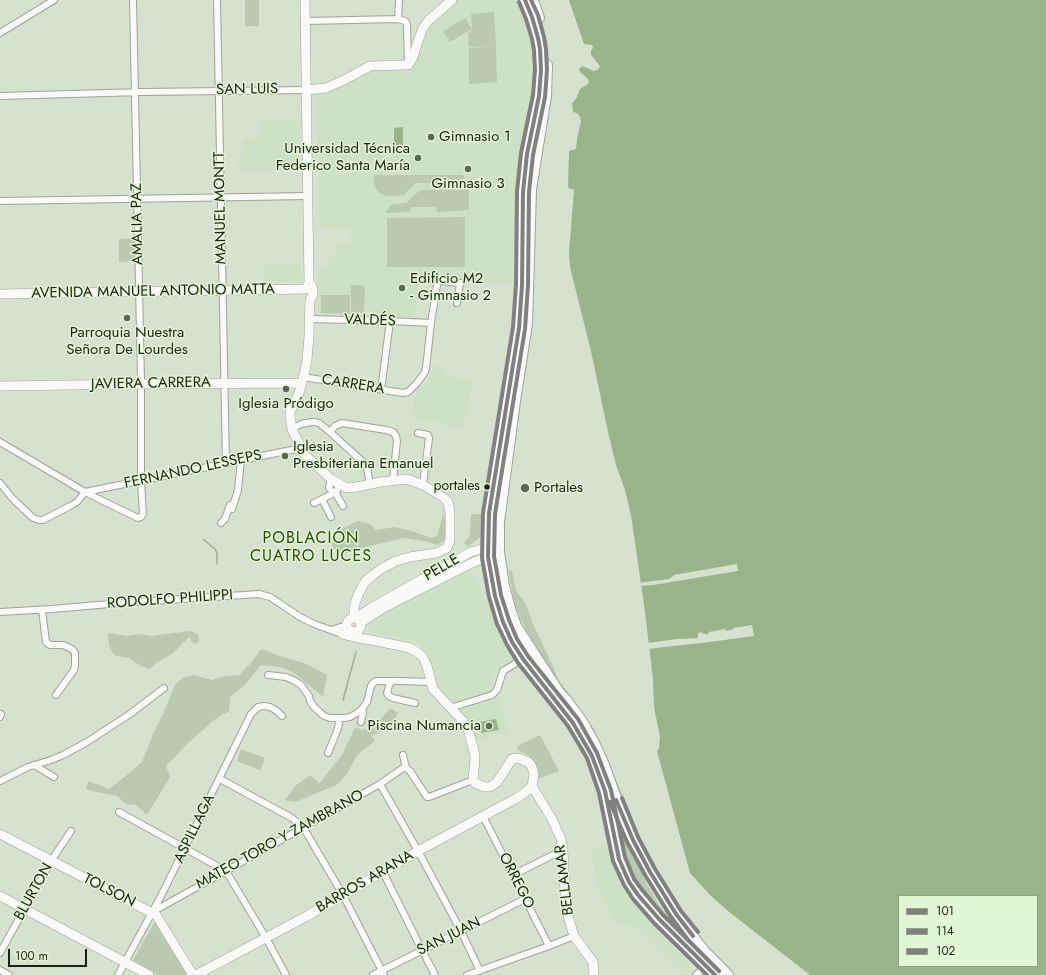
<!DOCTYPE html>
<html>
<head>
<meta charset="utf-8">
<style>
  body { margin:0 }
  #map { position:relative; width:1046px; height:975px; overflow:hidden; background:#d6e1d0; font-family:Jost,sans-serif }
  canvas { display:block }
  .legend { position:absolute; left:898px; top:895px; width:140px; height:72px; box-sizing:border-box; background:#e2f6d5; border:1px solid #92a189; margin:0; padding:5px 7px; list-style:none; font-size:12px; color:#1b2216 }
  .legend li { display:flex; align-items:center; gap:8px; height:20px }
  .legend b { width:20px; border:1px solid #92a189 }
  .scale { position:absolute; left:8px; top:949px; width:79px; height:18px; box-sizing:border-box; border:2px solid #1b2216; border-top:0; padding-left:5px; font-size:12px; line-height:14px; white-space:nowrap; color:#1b2216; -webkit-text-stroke:3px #e2f6d5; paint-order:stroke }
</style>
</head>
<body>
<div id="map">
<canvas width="1046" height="975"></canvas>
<ul class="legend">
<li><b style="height:5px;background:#808080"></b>101</li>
<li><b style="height:5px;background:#808080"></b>114</li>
<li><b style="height:5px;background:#808080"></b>102</li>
</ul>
<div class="scale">100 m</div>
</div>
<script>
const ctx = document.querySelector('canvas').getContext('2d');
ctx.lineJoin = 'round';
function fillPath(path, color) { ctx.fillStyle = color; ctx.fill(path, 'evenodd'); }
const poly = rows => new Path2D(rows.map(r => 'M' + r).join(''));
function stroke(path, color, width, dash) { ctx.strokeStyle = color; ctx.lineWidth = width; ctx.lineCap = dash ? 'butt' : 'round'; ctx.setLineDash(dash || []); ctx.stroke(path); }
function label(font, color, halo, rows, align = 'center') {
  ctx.font = font + ' Jost,sans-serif'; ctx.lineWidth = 3; ctx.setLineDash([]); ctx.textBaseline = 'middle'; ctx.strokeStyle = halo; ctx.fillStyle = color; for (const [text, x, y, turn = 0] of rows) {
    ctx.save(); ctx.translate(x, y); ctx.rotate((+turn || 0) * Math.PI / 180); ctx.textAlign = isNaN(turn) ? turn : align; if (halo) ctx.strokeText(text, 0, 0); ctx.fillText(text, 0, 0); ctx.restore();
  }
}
fillPath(poly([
  [456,0,522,0,532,34,535,49,537,71,536,80,532,110,522,144,516,174,517,284,485,283,481,281,464,279,418,277,414,318,366,315,322,315,318,311,318,270,329,270,329,257,337,256,337,243,351,242,350,229,319,228,317,97,314,97,314,91,369,68,409,68,416,62,424,38,429,27,448,7],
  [260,121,299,121,300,170,238,170,239,156,243,155,243,139,261,138],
  [263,263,301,263,301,279,299,281,287,282,263,281],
  [432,366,442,367,441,375,472,380,469,400,461,428,411,417,416,396,431,374],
  [469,569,489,606,498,626,515,660,488,674,495,687,493,691,452,703,439,690,433,681,423,649,420,644,369,630,367,625,395,608],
  [498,699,508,732,475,740,457,710],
  [610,843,613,861,618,875,623,886,640,910,673,943,673,944,679,951,680,950,689,959,691,970,687,975,684,975,637,928,612,920,597,885,591,850]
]), '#cfe1c4');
fillPath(poly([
  [245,0,259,0,259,26,245,26],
  [494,12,496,46,469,47,468,33,472,30,472,29,450,42,443,31,465,18,472,29,471,14],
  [496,46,497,82,469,84,469,48],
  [374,175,463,175,467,183,415,183,405,194,396,196,387,196,379,193,374,185],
  [469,189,469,210,437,212,436,207,411,207,410,212,385,213,392,204,406,203,420,190],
  [465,217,465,267,387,267,387,218],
  [134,238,134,261,119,262,119,239],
  [351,285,365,286,364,313,351,313],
  [321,295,350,295,350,314,321,313],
  [444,511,446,534,444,541,437,545,425,541,403,538,354,550,339,556,331,543,341,543,346,539,340,530,358,521,370,524,376,530,395,527,412,531,431,538,437,536],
  [471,514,483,514,481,537,467,547,464,542,468,539,470,534],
  [508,570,512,571,516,591,525,602,532,622,553,666,558,679,594,729,630,812,632,827,554,678,525,628,515,604],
  [190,631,198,634,199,642,194,644,189,637,172,654,156,663,150,669,143,667,128,658,114,655,109,645,108,633,127,636,138,634,151,636],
  [261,649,268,651,276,655,304,663,322,672,327,675,323,697,309,685,292,672,281,667,261,665,245,685,230,697,229,711,214,720,187,744,166,766,170,777,147,815,136,805,126,804,117,796,97,792,86,789,88,781,109,789,132,771,142,762,153,734,163,714,175,685,183,678,194,675,212,680,226,676,239,675,250,664],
  [390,708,398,713,390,728,371,736,375,741,357,755,347,774,338,784,296,802,285,800,296,785,310,776,313,777,319,784,342,755,355,728,367,730,376,725],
  [540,735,559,771,535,780,532,761,529,756,518,750,517,746],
  [241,749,265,758,260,770,237,761],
  [613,807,615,807,633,857,648,886,660,906,694,948,654,909,643,892,630,871,623,852],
  [155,921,187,974,186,975,157,975,133,960]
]), '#b9cab0');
fillPath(poly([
  [569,0,1046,0,1046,975,810,975,728,911,710,895,690,873,657,751,659,748,660,737,654,707,653,679,645,612,631,515,625,490,616,465,608,432,591,351,570,267,569,253,574,190,568,188,569,151,576,149,577,139,581,121,580,117,577,113,573,112,572,104,574,101,577,97,580,89,588,84,589,81,587,78,580,72,579,69,582,66,594,71,597,70,600,67,599,65,591,55,591,51,593,48,592,45,584,44],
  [899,896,1037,896,1037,966,899,966],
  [403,127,403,147,394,147,394,128],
  [496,719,499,730,481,733,479,722]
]), '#9ab489');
fillPath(poly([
  [737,564,738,571,653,585,639,586,638,583,669,579,674,575],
  [752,625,754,636,710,642,647,649,647,643,677,639,698,638,698,633,702,632,703,634,708,634,709,632,725,629,726,631,732,630,733,628]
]), '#d6e1d0');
stroke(poly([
  [203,539,215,549,217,553,217,564],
  [343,700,356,652]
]), '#9ab489', 1.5);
const street = poly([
  [217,0,226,463],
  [398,19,399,0],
  [306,21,398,19,405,21,407,24,408,65],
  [0,33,54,0],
  [0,96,142,92,307,90],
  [0,201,308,196],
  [310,319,390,321,431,323],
  [303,377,403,393,408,392,417,383,425,372,426,368,431,323,437,285,438,282,440,281,460,283,457,303],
  [381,390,390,321],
  [292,429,301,424,312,422,315,422,319,423,330,432,365,464,367,468,370,484],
  [330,432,335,426,342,423,386,430,393,432,396,436,397,441,393,480],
  [418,433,428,435,429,438,423,485],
  [0,442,85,492,109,504,138,518,141,517,143,514,141,481,141,380,133,0],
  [0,483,12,498,33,518,39,520,43,520,70,506,77,502,85,492,301,448],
  [339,484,336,494,343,506],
  [322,499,331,517],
  [314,503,332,494,333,492,329,488,329,487,331,479],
  [232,509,238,490,241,460],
  [221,523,225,519,230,505],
  [42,610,46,642,50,645,63,645,72,649,75,653,75,665,74,670,56,695],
  [0,612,52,609,121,603,259,594,270,597,300,617,314,624,342,634,345,632],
  [331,630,347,625],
  [268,675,286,677,295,681,301,685,309,696,310,701,314,707,324,716,330,718,344,718,350,717,357,713,362,709,367,702,371,686,373,683,376,681,400,681,431,682],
  [393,681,389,685,388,690,387,693,389,696,393,698,415,703],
  [450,708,492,695,497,690,503,671,523,659],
  [0,717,1,714],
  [361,722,363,712,362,709],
  [328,753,337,731,339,724,338,718],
  [403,755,406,768,410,771,427,797,429,797,473,780],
  [34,765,54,777],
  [220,779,292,818,303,827,343,895,384,975],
  [0,781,28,767,51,760,63,755,87,742,130,714,164,688],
  [380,784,418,851,461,931,480,971],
  [119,812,226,871,266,938,286,975],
  [483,816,549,946],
  [383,872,422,950,435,975],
  [513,875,563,850],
  [154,911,226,871,380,784,403,768,406,768],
  [0,953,51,861,71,831],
  [0,970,9,975],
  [118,975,161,896,251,714,258,707,264,706,270,707,277,711,282,716],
  [373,975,525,899],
  [467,975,549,946,574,936],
  [696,975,706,966]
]);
const secondary = poly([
  [305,0,309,283,307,287],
  [307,90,326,88,346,79,370,66,404,65,408,65,411,61,413,57,418,41,423,28,429,20,452,0],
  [309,283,312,286,313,290,313,294,310,300,309,336,307,360,305,371,299,393,290,412,290,417,292,429,301,448,304,454,331,479,347,488,357,487,381,482,407,479,423,485,443,497,448,502,450,512,450,540,447,548,436,553,410,557,396,561,381,569,373,575,366,581,363,585,358,595,354,607,354,618],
  [0,294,306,289],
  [0,386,141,384,302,383],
  [356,618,371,608,471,552,488,547,499,552],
  '347 625a7 7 0 1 1 14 0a7 7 0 1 1-14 0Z',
  [360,623,385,607,448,575,474,562,494,554],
  [342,634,358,638],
  [532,786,552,819,561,839,563,850,565,892,568,916,574,936,593,962,594,972,593,975],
  [0,834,156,915,193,975],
  [0,896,149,975],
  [196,975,307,916,383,872,418,851,517,798,528,790,532,786,534,775,533,770,531,765,528,762,518,758,512,759,497,782,493,785,489,787,485,787,475,783,473,780,475,759,474,751,468,729,463,721,433,689,427,666,423,657,417,652,410,648,372,640,358,638,351,631]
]);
const primary = poly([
  [525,0,532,17,538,38,540,49,541,70,539,96,527,154,523,192,522,223,522,285,519,328,489,513,488,547,488,557,495,596,503,622,512,642,523,659,573,723,587,746,592,756,599,773,605,791,619,859,629,882,638,895,659,919,715,975],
  [533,0,539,18],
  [547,65,546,96,533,177,531,190,527,324,515,401,499,522,499,552,504,586,510,608,516,626,558,691,567,701,583,723,595,745,604,765,625,823,650,872,676,914,704,951,728,975]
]);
stroke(street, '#9ca497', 8);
stroke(secondary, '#9ca497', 10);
stroke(primary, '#9ca497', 12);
stroke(street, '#f9faf8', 6);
stroke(secondary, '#f9faf8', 9);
stroke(primary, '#f9faf8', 10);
stroke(poly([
  [525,0,532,17,538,38,540,49,541,70,539,96,527,154,523,192,522,285,519,328,489,513,488,557,495,596,503,622,512,642,523,659,573,723,592,756,605,791,619,859,629,882,638,895,659,919,715,975],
  [616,800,633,840,650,872,676,914,693,936]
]), '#808080', 4);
stroke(poly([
  [519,2,526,19,532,39,534,50,535,70,533,95,521,153,517,191,516,285,513,327,483,513,482,558,489,597,497,624,507,645,518,663,568,726,587,758,599,793,613,861,624,885,633,899,654,923,707,975],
  [610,802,627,842,645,875,671,917,688,940]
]), '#808080', 4);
stroke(poly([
  [531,0,538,15,544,37,546,49,547,70,545,97,533,155,529,192,528,285,525,329,495,514,494,556,501,595,509,620,517,639,528,656,578,719,597,753,611,790,625,857,634,879,643,891,663,915,719,971],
  [622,798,638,837,655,869,681,911,698,932]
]), '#808080', 4);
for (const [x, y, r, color] of [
  [431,137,4,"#5c6557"],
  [418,158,4,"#5c6557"],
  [468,169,4,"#5c6557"],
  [402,288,4,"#5c6557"],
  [127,318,4,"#5c6557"],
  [286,389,4,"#5c6557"],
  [285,456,4,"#5c6557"],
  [487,487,3.5,"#1b2216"],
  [525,488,5,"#5c6557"],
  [489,726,4,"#5c6557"]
]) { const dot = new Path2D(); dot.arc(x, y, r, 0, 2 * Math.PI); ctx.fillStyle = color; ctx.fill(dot); stroke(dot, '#e2f6d5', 1.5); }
label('14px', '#1b2216', '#e2f6d5', [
  ["portales",480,487]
], 'right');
label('15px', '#1b2216', '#e2f6d5', [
  ["SAN LUIS",247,90,-1],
  ["MANUEL MONTT",221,208,-91],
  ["AMALIA PAZ",138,224,-91],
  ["AVENIDA MANUEL ANTONIO MATTA",153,292,-1],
  ["VALDÉS",370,321,2],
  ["JAVIERA CARRERA",151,384,-1],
  ["CARRERA",353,385,9],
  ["FERNANDO LESSEPS",193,470,-12],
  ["PELLE",442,568,-30],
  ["RODOLFO PHILIPPI",170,600,-4],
  ["ASPILLAGA",195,829,-64],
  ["MATEO TORO Y ZAMBRANO",280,840,-29],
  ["BELLAMAR",565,880,-97],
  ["ORREGO",516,881,63],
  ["BARROS ARANA",365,882,-30],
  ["TOLSON",109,891,27],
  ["BLURTON",34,892,-61],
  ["SAN JUAN",449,937,-26]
]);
label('15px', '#1b2216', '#e2f6d5', [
  ["Gimnasio 1",439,137],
  ["Universidad Técnica",410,149,"right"],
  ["Federico Santa María",410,166,"right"],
  ["Gimnasio 3",468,184,"center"],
  ["Edificio M2",410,279],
  ["- Gimnasio 2",410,296],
  ["Parroquia Nuestra",127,333,"center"],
  ["Señora De Lourdes",127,350,"center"],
  ["Iglesia Pródigo",286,404,"center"],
  ["Iglesia",293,447],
  ["Presbiteriana Emanuel",293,464],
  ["Portales",534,488],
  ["Piscina Numancia",481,726,"right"]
], 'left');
ctx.letterSpacing = '1px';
label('16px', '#2a4b08', '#e2f6d5', [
  ["POBLACIÓN",311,539],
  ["CUATRO LUCES",311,557]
]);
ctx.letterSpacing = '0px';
</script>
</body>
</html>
